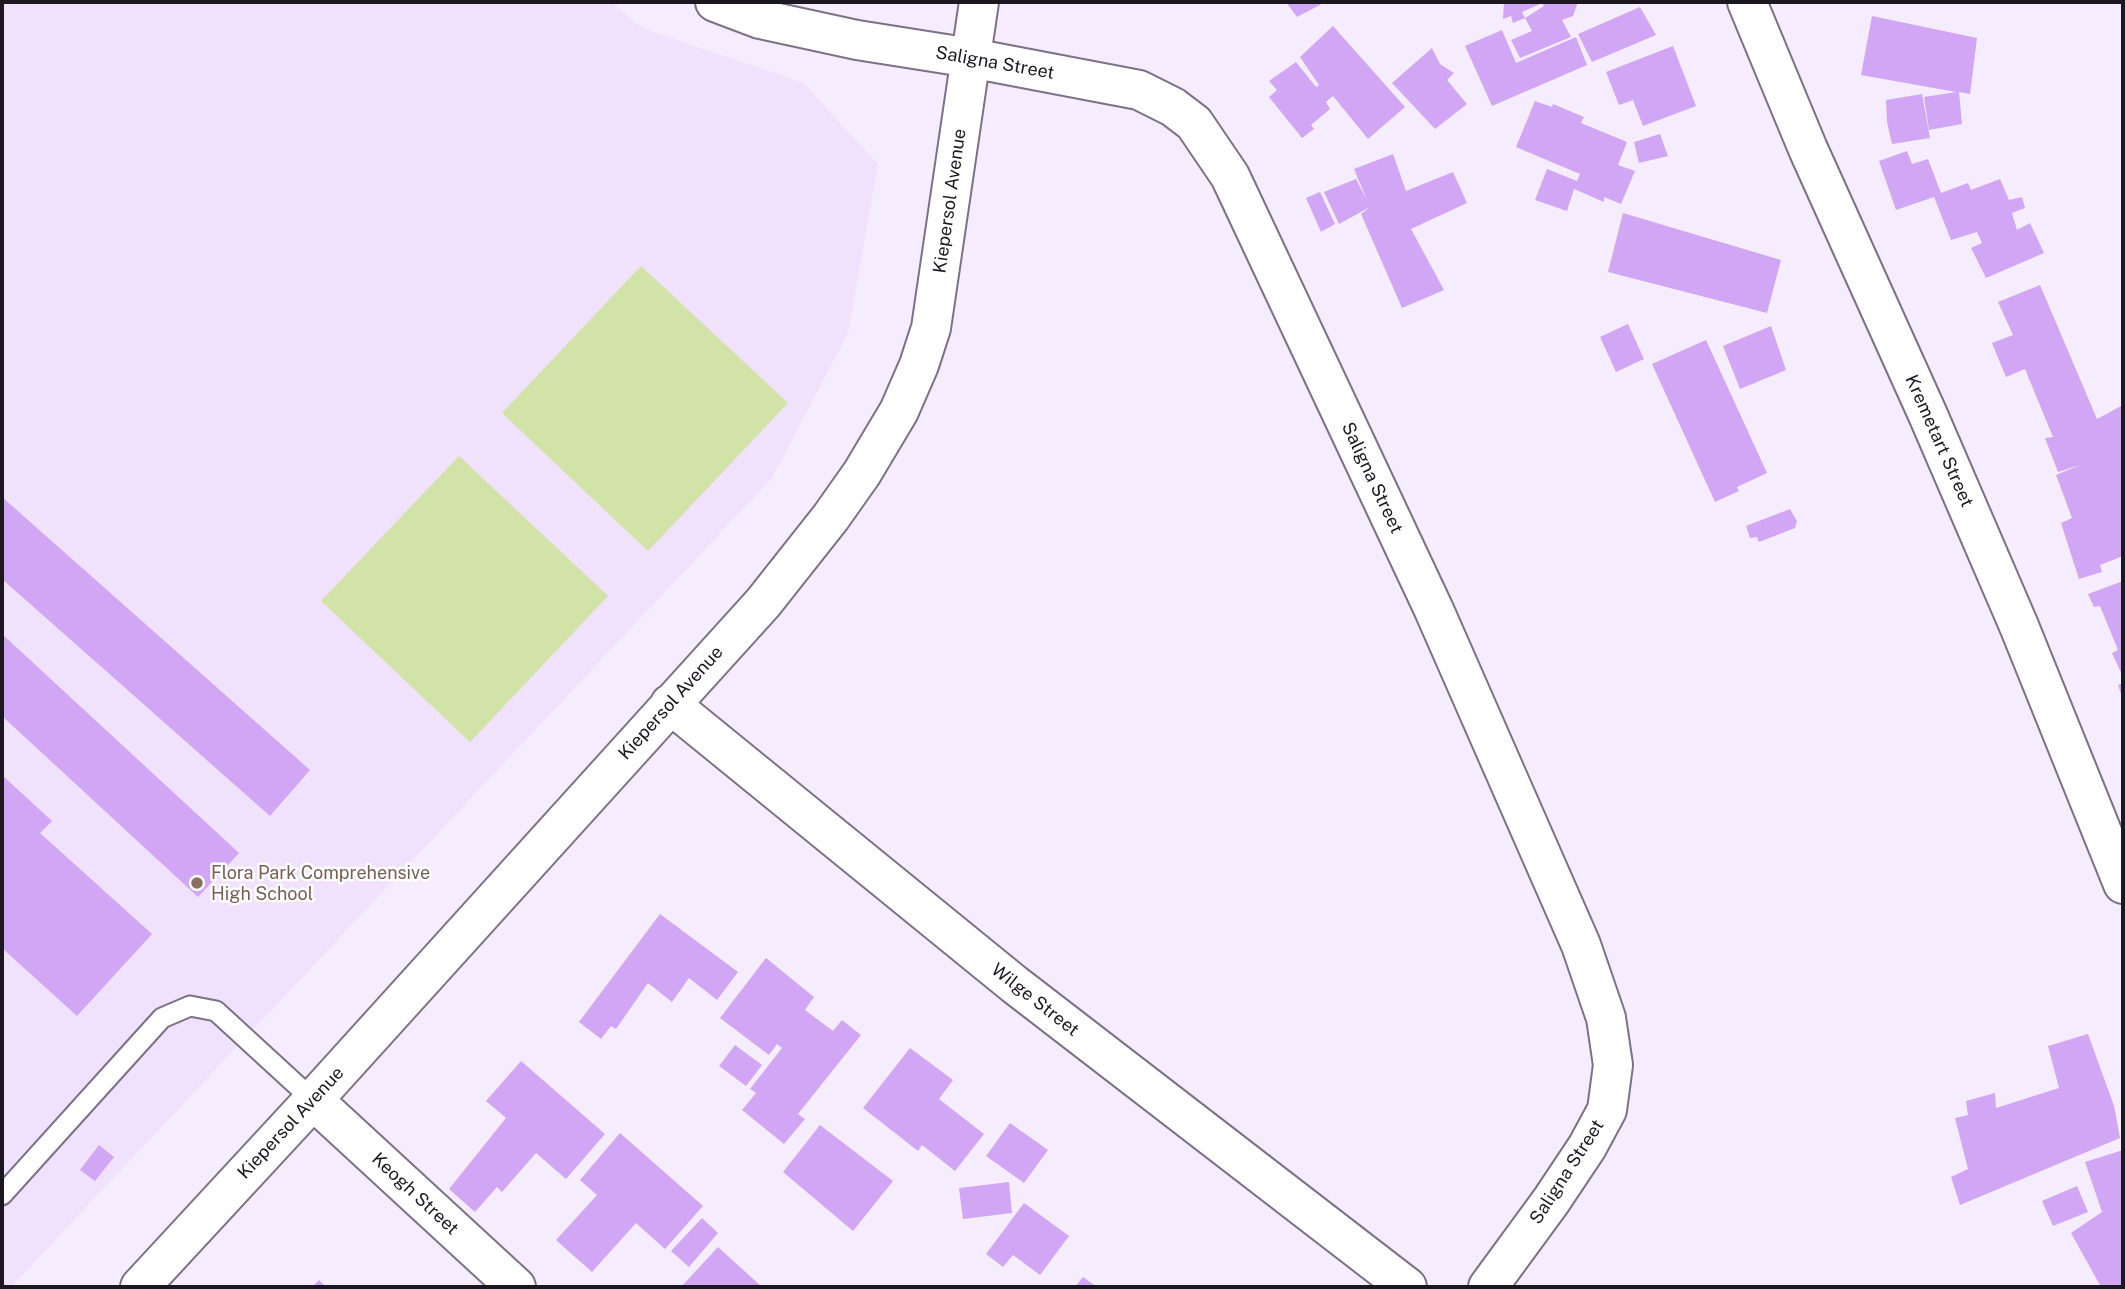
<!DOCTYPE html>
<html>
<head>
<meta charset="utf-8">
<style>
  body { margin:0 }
  #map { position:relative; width:2125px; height:1289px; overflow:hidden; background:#f5ecfd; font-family:"Public Sans",sans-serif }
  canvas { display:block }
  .frame { position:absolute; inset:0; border:4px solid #1d1721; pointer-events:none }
</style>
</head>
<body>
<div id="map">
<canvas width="2125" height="1289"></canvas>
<div class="frame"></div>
</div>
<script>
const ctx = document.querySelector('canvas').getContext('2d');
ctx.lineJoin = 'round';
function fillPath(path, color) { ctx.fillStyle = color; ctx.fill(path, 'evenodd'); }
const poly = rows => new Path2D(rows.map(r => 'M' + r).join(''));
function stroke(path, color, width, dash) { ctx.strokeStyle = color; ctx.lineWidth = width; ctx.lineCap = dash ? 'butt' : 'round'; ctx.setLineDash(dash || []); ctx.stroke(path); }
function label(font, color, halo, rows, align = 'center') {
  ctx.font = font + ' "Public Sans",sans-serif'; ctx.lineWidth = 5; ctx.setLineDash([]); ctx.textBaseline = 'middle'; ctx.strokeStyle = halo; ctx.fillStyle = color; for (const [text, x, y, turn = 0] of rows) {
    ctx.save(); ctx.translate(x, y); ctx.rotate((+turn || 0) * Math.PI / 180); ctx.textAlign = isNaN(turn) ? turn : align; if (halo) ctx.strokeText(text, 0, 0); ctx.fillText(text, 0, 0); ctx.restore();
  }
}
fillPath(poly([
  [2,2,611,2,642,28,803,83,878,164,848,333,772,478,11,1287,2,1287]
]), '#f0e1fd');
fillPath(poly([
  [641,266,788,403,648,551,502,413],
  [459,456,608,596,470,742,321,601]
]), '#d2e3a7');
fillPath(poly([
  [1286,2,1322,2,1320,5,1297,17],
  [1504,2,1578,2,1573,16,1562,20,1571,37,1520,58,1511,40,1532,31,1525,18,1544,6,1542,3,1522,12,1525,18,1513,23,1511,16,1503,19],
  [1640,7,1656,35,1592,62,1578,34],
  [1872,16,1977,38,1970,94,1959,92,1962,124,1929,130,1924,97,1956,92,1861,75],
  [1333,26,1405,107,1368,139,1333,96,1326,102,1330,109,1311,125,1314,129,1302,138,1269,97,1277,90,1269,81,1296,62,1316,87,1319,85,1300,57],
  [1502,30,1516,63,1576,37,1587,65,1492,106,1465,46],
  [1673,46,1696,106,1643,126,1633,100,1619,105,1606,72],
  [1432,48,1440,64,1454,73,1447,80,1467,104,1435,129,1392,83],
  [1922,94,1930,138,1892,144,1887,122,1886,100],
  [1535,101,1552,107,1553,104,1584,117,1581,123,1627,142,1618,165,1635,171,1621,204,1604,197,1604,202,1574,189,1567,211,1535,200,1547,169,1577,181,1580,174,1516,147],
  [1660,134,1668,156,1639,163,1634,142],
  [1907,151,1912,164,1928,159,1941,193,1968,183,1971,190,2000,179,2009,200,2022,197,2025,208,2012,213,2017,230,2030,223,2044,253,1986,278,1971,248,1982,243,1977,232,1951,240,1934,197,1896,210,1879,161],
  [1393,154,1406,191,1453,172,1467,203,1411,229,1444,290,1402,308,1361,214,1370,207,1339,224,1324,192,1356,179,1367,200,1354,169],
  [1320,192,1335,224,1321,232,1306,198],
  [1623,213,1781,260,1767,313,1608,272],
  [2040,285,2097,419,2123,405,2123,556,2100,565,2102,572,2079,579,2061,523,2072,518,2056,475,2080,465,2058,472,2045,438,2053,437,2025,369,2006,377,1992,343,2013,335,1998,302],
  [1628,324,1644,359,1616,372,1600,337],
  [1771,326,1786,370,1740,389,1723,346],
  [1706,340,1767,473,1737,487,1739,491,1715,502,1652,364],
  [2,497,310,770,270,816,2,579],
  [1790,509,1797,521,1795,528,1759,542,1757,537,1750,538,1746,526],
  [2123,581,2123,677,2112,653,2118,650,2100,606,2094,607,2088,594],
  [2,634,239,853,198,897,2,716],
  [2123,683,2123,700,2118,685],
  [2,775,52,821,40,833,152,934,77,1016,2,948],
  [660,914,738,972,717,1000,689,978,672,1002,648,983,616,1029,611,1026,601,1039,579,1022],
  [766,958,814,997,805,1010,833,1031,842,1020,861,1035,798,1114,805,1119,784,1144,742,1110,756,1093,750,1089,782,1048,777,1044,769,1055,720,1018],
  [2088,1034,2114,1106,2120,1138,1960,1205,1951,1177,1968,1169,1955,1118,1968,1115,1966,1101,1995,1093,1996,1108,2059,1088,2048,1046],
  [735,1045,762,1065,746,1086,719,1066],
  [910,1048,953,1080,939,1099,984,1134,955,1171,922,1145,918,1151,863,1108],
  [521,1061,605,1134,566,1179,536,1153,502,1192,497,1187,475,1212,449,1189,506,1118,486,1101],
  [1010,1123,1048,1150,1024,1183,986,1156],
  [820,1125,893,1181,853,1231,783,1172],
  [620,1133,703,1206,665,1249,636,1223,592,1272,556,1240,597,1195,580,1180],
  [99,1145,114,1157,95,1181,80,1170],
  [2123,1150,2123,1287,2101,1287,2071,1233,2102,1212,2085,1162],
  [1009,1182,1012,1213,963,1219,959,1188],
  [2077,1186,2088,1212,2053,1226,2042,1201],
  [1024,1203,1069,1236,1040,1275,1013,1255,1003,1267,986,1254],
  [702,1218,718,1233,689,1267,671,1251],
  [718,1247,762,1287,681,1287],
  [1083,1277,1097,1287,1075,1287],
  [319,1280,326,1287,312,1287]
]), '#d1a6f4');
const lane = poly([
  [2,1195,162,1018,190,1006,216,1011,313,1100]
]);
const street = poly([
  [715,2,760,19,857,40,971,58,1139,90,1173,107,1194,123,1230,176,1434,610,1581,945,1606,1018,1613,1065,1607,1110,1587,1147,1551,1201,1488,1287],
  [1747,2,1808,149,1928,415,2019,626,2123,884],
  [670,704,1014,984,1407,1287],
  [313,1100,516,1287],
  [140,1287,313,1100,763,603,831,517,862,473,899,411,919,365,931,328,979,2]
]);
stroke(lane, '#7d7089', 23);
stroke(street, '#7d7089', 42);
stroke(lane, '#fff', 19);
stroke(street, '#fff', 38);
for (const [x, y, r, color] of [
  [197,883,7,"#8d6e63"]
]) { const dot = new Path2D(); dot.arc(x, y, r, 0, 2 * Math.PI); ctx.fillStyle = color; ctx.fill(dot); stroke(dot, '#fff', 2.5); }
label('18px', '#1d1721', '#fff', [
  ["Saligna Street",995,63,10],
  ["Kiepersol Avenue",950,201,-82],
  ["Kremetart Street",1939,441,66],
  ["Saligna Street",1372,478,65],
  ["Kiepersol Avenue",671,703,-48],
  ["Wilge Street",1035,1000,38],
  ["Kiepersol Avenue",291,1123,-47],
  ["Saligna Street",1567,1172,-57],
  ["Keogh Street",415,1194,43]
]);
label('18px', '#785e54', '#fff', [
  ["Flora Park Comprehensive",211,873],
  ["High School",211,894]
], 'left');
</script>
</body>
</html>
